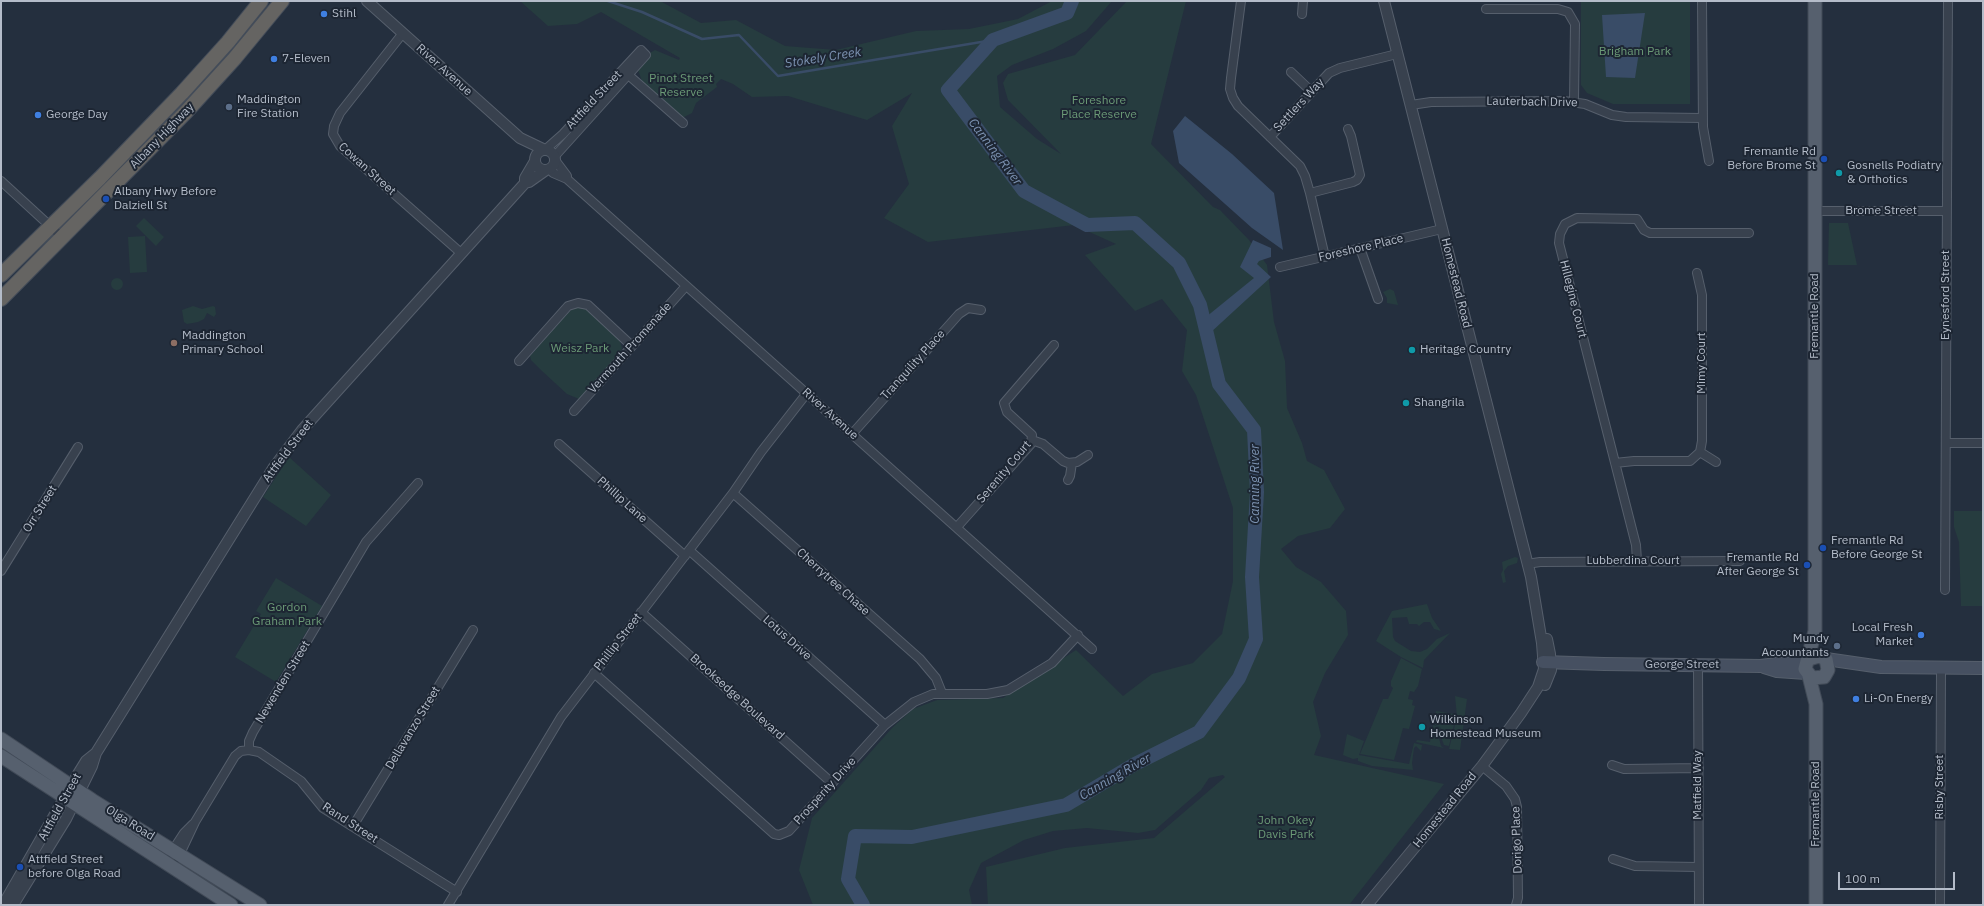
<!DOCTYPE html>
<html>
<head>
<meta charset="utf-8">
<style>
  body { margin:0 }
  #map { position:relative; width:1984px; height:906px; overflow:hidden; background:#242f3e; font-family:"IBM Plex Sans",sans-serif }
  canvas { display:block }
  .frame { position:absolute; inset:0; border:2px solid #b4bcc9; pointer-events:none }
  .scale { position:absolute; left:1838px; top:872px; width:117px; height:18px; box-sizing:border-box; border:2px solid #b4bcc9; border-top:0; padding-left:5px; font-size:12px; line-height:14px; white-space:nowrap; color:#b4bcc9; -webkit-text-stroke:3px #1d2633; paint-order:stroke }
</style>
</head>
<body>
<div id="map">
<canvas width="1984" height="906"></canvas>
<div class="frame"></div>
<div class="scale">100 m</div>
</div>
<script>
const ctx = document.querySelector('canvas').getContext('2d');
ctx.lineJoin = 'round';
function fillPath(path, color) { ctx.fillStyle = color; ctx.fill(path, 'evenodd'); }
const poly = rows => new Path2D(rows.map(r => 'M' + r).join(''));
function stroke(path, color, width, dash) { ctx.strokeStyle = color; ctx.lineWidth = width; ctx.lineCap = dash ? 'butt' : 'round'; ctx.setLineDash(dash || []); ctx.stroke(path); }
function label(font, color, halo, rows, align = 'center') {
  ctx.font = font + ' "IBM Plex Sans",sans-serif'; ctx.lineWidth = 4; ctx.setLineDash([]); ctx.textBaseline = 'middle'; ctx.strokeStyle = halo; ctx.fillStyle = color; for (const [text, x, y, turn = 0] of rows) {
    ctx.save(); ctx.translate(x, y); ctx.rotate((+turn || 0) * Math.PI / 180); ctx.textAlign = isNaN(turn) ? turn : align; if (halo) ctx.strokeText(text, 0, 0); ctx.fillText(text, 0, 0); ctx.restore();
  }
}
fillPath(poly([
  [520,1,660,1,701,23,736,20,785,46,836,50,916,31,969,29,1018,19,1052,1,1112,1,1086,31,1053,49,1012,65,997,76,1000,107,1037,139,1061,154,1008,100,1003,83,1008,74,1075,55,1127,1,1186,1,1151,144,1213,207,1220,210,1249,240,1267,265,1274,322,1285,361,1287,408,1302,443,1307,461,1324,470,1345,509,1330,528,1298,536,1281,549,1296,567,1321,582,1346,611,1348,635,1325,673,1313,702,1321,736,1314,755,1444,784,1349,905,988,905,986,867,1065,848,1154,838,1225,777,1223,775,1209,778,1201,790,1155,830,1138,833,1087,828,1053,831,1024,840,981,863,969,890,972,905,813,905,799,870,812,818,893,727,913,709,937,700,1003,698,1076,650,1123,696,1152,674,1193,663,1222,634,1233,581,1233,508,1196,395,1182,371,1187,330,1162,299,1135,311,1085,255,1116,244,1074,225,928,242,884,218,909,184,892,126,912,93,867,120,788,96,752,97,733,84,721,79,716,84,717,87,696,103,692,113,682,118,642,81,638,70,646,55,655,50,679,60,680,58,601,12,577,24,548,26],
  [1581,1,1690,1,1690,104,1613,104,1587,93,1581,85],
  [144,218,164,237,156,246,136,226],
  [1829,223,1848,223,1857,265,1828,265],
  [145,236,147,272,130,273,128,237],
  '111 284a6 6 0 1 1 12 0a6 6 0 1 1-12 0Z',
  [1390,289,1394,291,1398,305,1387,303,1387,298,1383,292],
  [193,306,202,309,213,306,215,307,216,314,214,317,207,313,204,319,198,322,187,324,184,322,182,310],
  [579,307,587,310,619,339,622,348,620,354,579,399,567,394,542,371,531,360,530,356,568,313,572,309],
  [289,457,331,495,306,526,263,497],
  [1954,511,1983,511,1983,606,1961,606,1959,542,1954,527],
  [1515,557,1518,558,1517,563,1508,566,1504,571,1506,582,1503,583,1501,574,1503,570,1502,562],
  [276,578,322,606,276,682,235,657,261,614,256,611],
  [1427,604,1432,618,1441,631,1434,629,1430,622,1424,622,1419,626,1417,624,1409,624,1407,617,1392,618,1393,637,1395,641,1411,651,1420,652,1427,649,1437,639,1450,633,1424,660,1423,668,1401,657,1376,641,1392,611],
  [1401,658,1422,669,1418,686,1414,692,1410,691,1408,699,1413,700,1412,705,1415,706,1409,729,1403,728,1394,760,1360,754,1383,699,1388,699,1393,688,1391,686,1391,681],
  [1455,696,1467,699,1460,750,1449,749,1457,717],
  [1436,711,1454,714,1456,717,1451,736,1448,736,1451,737,1449,746,1444,745,1439,732,1433,728,1433,725,1439,727,1445,735,1440,727,1433,724],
  [1432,730,1438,734,1441,746,1444,748,1416,742,1417,740,1430,742],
  [1347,734,1364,741,1359,755,1409,764,1414,743,1422,745,1421,751,1416,746,1414,748,1412,763,1413,770,1372,766,1358,761,1358,758,1353,759,1343,755]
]), '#263c3f');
fillPath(poly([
  [1645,13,1635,78,1606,77,1602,15],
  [1185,116,1232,154,1274,193,1283,250,1252,228,1179,163,1173,131],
  [1253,240,1271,248,1271,257,1259,261,1257,264,1271,277,1210,333,1206,317,1254,278,1240,267]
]), '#394c67');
stroke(poly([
  [608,1,642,12,702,39,739,35,778,76,993,40]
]), '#394c67', 2.5);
stroke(poly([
  [863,905,848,879,855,836,912,837,1066,805,1135,764,1199,732,1239,678,1256,639,1252,577,1257,492,1254,430,1219,384,1200,305,1179,263,1135,223,1087,225,1024,191,948,90,993,40,1067,13,1072,1]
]), '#394c67', 14);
const minor = poly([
  [1241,1,1231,78,1230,89,1233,98,1238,106,1300,166,1305,176,1310,193,1325,257],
  [1702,1,1703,127,1709,161],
  [1486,9,1558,9,1568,12,1575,24,1574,101],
  [1302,14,1303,1],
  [403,33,340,113,334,126,333,134,340,146,461,253],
  [625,72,683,123],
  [1291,72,1311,91],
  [1411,105,1431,102,1564,101,1585,104,1612,115,1626,117,1702,118],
  [1270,137,1329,73,1340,68,1397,54],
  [546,149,563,134,641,50,646,55,555,156],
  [555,160,567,176,567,179],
  [549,169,553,173,567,179,1092,649],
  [1,181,62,237],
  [1310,193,1353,182,1357,180,1360,175,1351,136,1348,129],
  [1815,211,1946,211],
  [1360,248,1378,299],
  [1280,267,1442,229],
  [1697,273,1702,295,1702,441,1700,452],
  [519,361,568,306,578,303,588,305,632,346],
  [574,411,686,286],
  [852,434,959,314,968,308,981,310],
  [1032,440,1043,444,1063,461,1068,463,1077,462,1088,455],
  [1947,443,1983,443],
  [559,444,685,556],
  [1615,463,1634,461,1690,461,1700,452,1716,462],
  [1068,480,1070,476,1072,463],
  [733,493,920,659,936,678,942,693],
  [957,527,1031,444,1032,435,1007,412,1004,403,1054,345],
  [689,550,885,725],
  [1637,561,1636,545,1559,243,1560,234,1565,224,1577,218,1637,219,1644,230,1650,233,1749,233],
  [1527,564,1540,562,1740,561],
  [1,571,78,447],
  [1945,590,1948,1],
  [641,612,832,783],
  [1698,665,1699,905],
  [594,673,774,834,779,835,789,831,885,725,914,702,933,694,987,694,1008,690,1052,663,1078,635],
  [249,750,249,741,253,732,366,542,418,483],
  [1612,765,1624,769,1699,768],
  [1482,766,1506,786,1515,799,1517,807,1518,898,1516,905],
  [353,826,473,630],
  [171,853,184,833,193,824],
  [178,858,195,822,235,756,241,751,249,750,259,752,301,781,323,808,457,892],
  [1613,859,1635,866,1698,867],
  [448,905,561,717,733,493,761,452,807,393],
  [1940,905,1941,669]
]);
const tertiary = poly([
  [367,1,520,138,543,149],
  '535 160a10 10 0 1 1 20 0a10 10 0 1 1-20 0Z',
  [525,183,529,182,546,170],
  [1545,685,1551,670,1550,654,1547,639],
  [3,905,78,774,86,761,96,753],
  [13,905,66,819,92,766,96,753,274,467,302,430,525,183,525,178,535,161],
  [1367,905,1482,766,1521,713,1538,687,1544,669,1542,643,1531,577,1384,1]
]);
const secondary = poly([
  [1826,659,1881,667,1983,668],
  [1543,662,1604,664,1761,666,1808,660],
  [1764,667,1777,671,1806,673]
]);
const primary = poly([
  [1809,659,1819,656,1826,659,1828,670,1824,677,1812,678,1805,669,1815,631,1815,1],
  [1809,676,1816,704,1816,905],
  [1,739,92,800,260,905],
  [1,756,231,905]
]);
const trunk = poly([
  [1,275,100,178,182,93,228,42,261,1],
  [1,299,186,112,235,58,282,1]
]);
stroke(minor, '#565f6c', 10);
stroke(tertiary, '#565f6c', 12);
stroke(secondary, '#565f6c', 14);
stroke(primary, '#414a57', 15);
stroke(trunk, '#434c59', 16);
stroke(minor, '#38414e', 8);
stroke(tertiary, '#38414e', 10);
stroke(secondary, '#465061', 12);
stroke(primary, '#56606e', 13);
stroke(trunk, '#656462', 14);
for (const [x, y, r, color] of [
  [324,14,4,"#3f7fe0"],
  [274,59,4,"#3f7fe0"],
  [229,107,4,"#5c6f8a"],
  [38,115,4,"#3f7fe0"],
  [1824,159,4,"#1a4fb4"],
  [1839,173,4,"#0f9aa8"],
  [106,199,4,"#1a4fb4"],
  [174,343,4,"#8d6e63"],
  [1412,350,4,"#0f9aa8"],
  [1406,403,4,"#0f9aa8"],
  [1823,548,4,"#1a4fb4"],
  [1807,565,4,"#1a4fb4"],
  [1921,635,4,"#3f7fe0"],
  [1837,646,4,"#5c6f8a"],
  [1856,699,4,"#3f7fe0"],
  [1422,727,4,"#0f9aa8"],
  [20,867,4,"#1a4fb4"]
]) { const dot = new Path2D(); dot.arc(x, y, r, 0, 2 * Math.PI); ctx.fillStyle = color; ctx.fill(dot); stroke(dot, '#1d2633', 1.5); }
label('12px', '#b4bcc9', '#1d2633', [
  ["Stihl",332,14],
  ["7-Eleven",282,59],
  ["Maddington",237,100],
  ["Fire Station",237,114],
  ["George Day",46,115],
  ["Fremantle Rd",1816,152,"right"],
  ["Before Brome St",1816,166,"right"],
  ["Gosnells Podiatry",1847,166],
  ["& Orthotics",1847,180],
  ["Albany Hwy Before",114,192],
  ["Dalziell St",114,206],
  ["Maddington",182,336],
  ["Primary School",182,350],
  ["Heritage Country",1420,350],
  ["Shangrila",1414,403],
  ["Fremantle Rd",1831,541],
  ["Before George St",1831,555],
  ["Fremantle Rd",1799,558,"right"],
  ["After George St",1799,572,"right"],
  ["Local Fresh",1913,628,"right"],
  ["Market",1913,642,"right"],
  ["Mundy",1829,639,"right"],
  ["Accountants",1829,653,"right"],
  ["Li-On Energy",1864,699],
  ["Wilkinson",1430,720],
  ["Homestead Museum",1430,734],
  ["Attfield Street",28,860],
  ["before Olga Road",28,874]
], 'left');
label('12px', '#6b9a76', '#1d2633', [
  ["Brigham Park",1635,52],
  ["Pinot Street",681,79],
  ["Reserve",681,93],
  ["Foreshore",1099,101],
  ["Place Reserve",1099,115],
  ["Weisz Park",580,349],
  ["Gordon",287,608],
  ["Graham Park",287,622],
  ["John Okey",1286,821],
  ["Davis Park",1286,835]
]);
label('12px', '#b4bcc9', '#1d2633', [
  ["River Avenue",444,70,42],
  ["Attfield Street",594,100,-47],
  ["Lauterbach Drive",1532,102,1],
  ["Settlers Way",1299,105,-47],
  ["Albany Highway",162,136,-46],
  ["Cowan Street",367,169,42],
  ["Brome Street",1881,211],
  ["Foreshore Place",1361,248,-13],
  ["Homestead Road",1456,283,76],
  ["Eynesford Street",1946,295,-90],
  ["Hillegine Court",1573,299,76],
  ["Fremantle Road",1815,316,-90],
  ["Vermouth Promenade",630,348,-48],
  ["Mimy Court",1702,363,-90],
  ["Tranquility Place",913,365,-48],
  ["River Avenue",830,414,42],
  ["Attfield Street",288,451,-53],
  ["Serenity Court",1004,472,-50],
  ["Phillip Lane",622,500,42],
  ["Orr Street",40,509,-58],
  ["Lubberdina Court",1633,561],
  ["Cherrytree Chase",833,582,42],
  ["Lotus Drive",787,638,42],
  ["Phillip Street",618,642,-52],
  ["George Street",1682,665],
  ["Newenden Street",283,682,-59],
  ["Brooksedge Boulevard",737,697,42],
  ["Dellavanzo Street",413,728,-59],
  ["Matfield Way",1698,785,-90],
  ["Risby Street",1940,787,-90],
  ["Prosperity Drive",825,791,-48],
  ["Fremantle Road",1816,804,-90],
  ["Attfield Street",60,807,-61],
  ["Homestead Road",1445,810,-51],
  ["Olga Road",130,823,32],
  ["Rand Street",350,823,33],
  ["Dorigo Place",1517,840,-92]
]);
label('italic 13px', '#7c92b1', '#1d2633', [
  ["Stokely Creek",823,58,-9],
  ["Canning River",995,152,53],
  ["Canning River",1255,484,-90],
  ["Canning River",1115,777,-30]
]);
</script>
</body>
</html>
